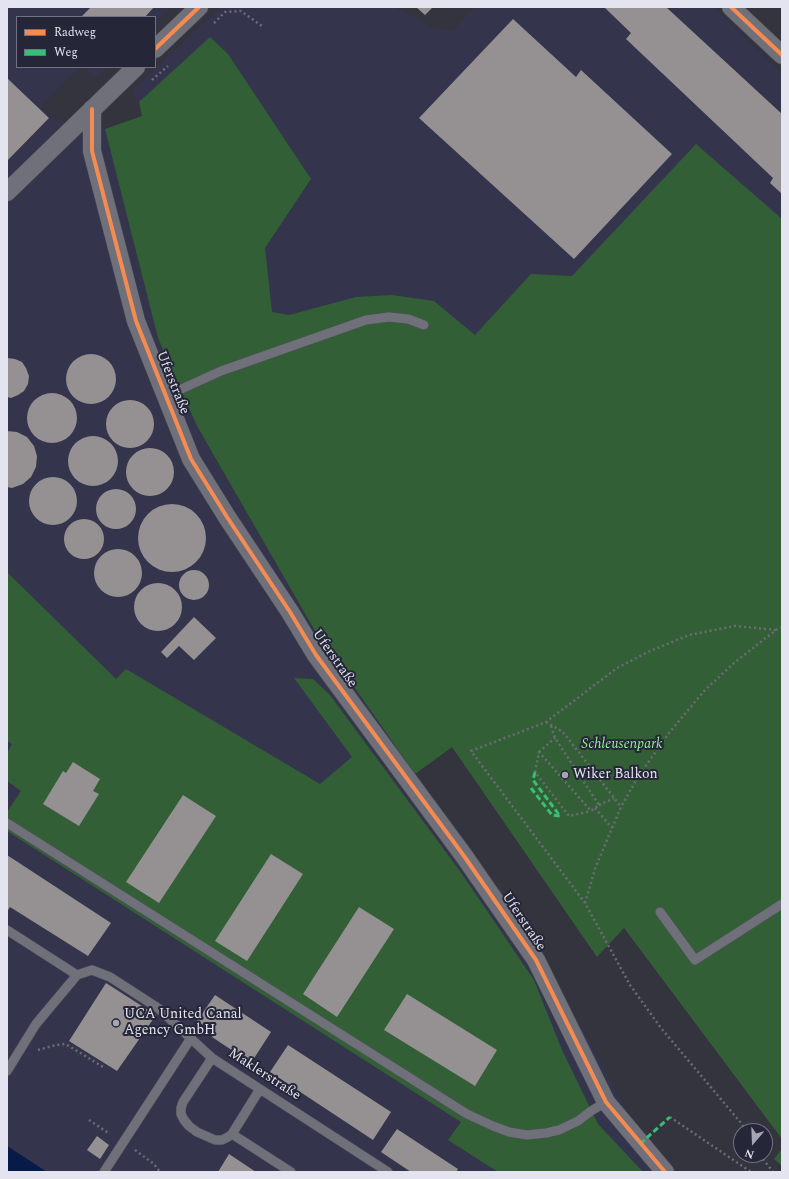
<!DOCTYPE html>
<html>
<head>
<meta charset="utf-8">
<style>
  body { margin:0 }
  #map { position:relative; width:789px; height:1179px; overflow:hidden; background:#34343f; font-family:Spectral,serif }
  canvas { display:block }
  .frame { position:absolute; inset:0; border:8px solid #e3e4f0; pointer-events:none }
  .legend { position:absolute; left:16px; top:16px; width:140px; height:52px; box-sizing:border-box; background:#252638; border:1px solid #717282; margin:0; padding:5px 7px; list-style:none; font-size:12px; color:#e3e4f0 }
  .legend li { display:flex; align-items:center; gap:8px; height:20px }
  .legend b { width:20px; border:1px solid #717282 }
  .north { position:absolute; left:733px; top:1123px; width:40px; height:40px; box-sizing:border-box; background:#252638; border:1px solid #717282; border-radius:50%; rotate:199deg; font-size:11px; font-weight:700; line-height:16px; text-align:center; color:#e3e4f0 }
  .north::after { content:''; display:block; margin:auto; width:14px; height:18px; background:#a6a6b2; clip-path:polygon(50% 0,100% 100%,50% 72%,0 100%) }
</style>
</head>
<body>
<div id="map">
<canvas width="789" height="1179"></canvas>
<div class="frame"></div>
<ul class="legend">
<li><b style="height:5px;background:#f68b52"></b>Radweg</li>
<li><b style="height:5px;background:#3abd76"></b>Weg</li>
</ul>
<div class="north">N</div>
</div>
<script>
const ctx = document.querySelector('canvas').getContext('2d');
ctx.lineJoin = 'round';
function fillPath(path, color) { ctx.fillStyle = color; ctx.fill(path, 'evenodd'); }
const poly = rows => new Path2D(rows.map(r => 'M' + r).join(''));
function stroke(path, color, width, dash) { ctx.strokeStyle = color; ctx.lineWidth = width; ctx.lineCap = dash ? 'butt' : 'round'; ctx.setLineDash(dash || []); ctx.stroke(path); }
function label(font, color, halo, rows, align = 'center') {
  ctx.font = font + ' Spectral,serif'; ctx.lineWidth = 4; ctx.setLineDash([]); ctx.textBaseline = 'middle'; ctx.strokeStyle = halo; ctx.fillStyle = color; for (const [text, x, y, turn = 0] of rows) {
    ctx.save(); ctx.translate(x, y); ctx.rotate((+turn || 0) * Math.PI / 180); ctx.textAlign = isNaN(turn) ? turn : align; if (halo) ctx.strokeText(text, 0, 0); ctx.fillText(text, 0, 0); ctx.restore();
  }
}
fillPath(poly([
  [7,7,172,7,155,23,155,17,17,17,17,67,79,67,41,107,49,118,105,129,158,338,197,426,315,631,549,967,631,1119,679,1172,47,1172,7,1146],
  [221,7,394,7,434,28,453,31,474,7,713,7,782,73,782,393,465,732,111,129,142,116,141,105,140,105,139,102,132,94,133,93,132,91],
  [84,67,108,67,95,78]
]), '#34344c');
fillPath(poly([
  [210,37,228,54,311,179,265,248,272,312,289,315,356,297,392,295,434,301,475,335,531,274,572,276,696,144,782,219,782,1139,624,928,597,957,452,747,415,774,315,631,197,426,158,338,105,129,142,116,139,102],
  [7,572,116,679,126,669,320,784,352,757,294,678,313,679,330,695,462,874,534,980,562,1050,598,1124,643,1172,498,1172,448,1140,461,1122,7,831,7,812,21,791,7,781,7,753,12,744,7,741],
  [782,1149,782,1166,774,1159]
]), '#335f36');
fillPath(poly([
  [7,1146,47,1172,7,1172]
]), '#061b48');
fillPath(poly([
  [91,7,154,7,145,17,81,17],
  [416,7,433,7,425,15],
  [604,7,666,7,782,114,782,194,770,183,773,178,626,39,631,33],
  [513,19,576,77,581,70,672,154,574,259,419,118],
  [7,78,49,118,7,161],
  '66 379a25 25 0 1 1 50 0a25 25 0 1 1-50 0Z',
  [7,358,15,359,22,362,26,368,29,376,28,384,24,391,18,395,11,398,7,397],
  '27 418a25 25 0 1 1 50 0a25 25 0 1 1-50 0Z',
  '106 424a24 24 0 1 1 48 0a24 24 0 1 1-48 0Z',
  [7,431,17,432,27,437,34,446,37,456,36,467,31,477,23,484,12,488,7,487],
  '68 461a25 25 0 1 1 50 0a25 25 0 1 1-50 0Z',
  '126 472a24 24 0 1 1 48 0a24 24 0 1 1-48 0Z',
  '29 501a24 24 0 1 1 48 0a24 24 0 1 1-48 0Z',
  '96 509a20 20 0 1 1 40 0a20 20 0 1 1-40 0Z',
  '138 538a34 34 0 1 1 68 0a34 34 0 1 1-68 0Z',
  '64 539a20 20 0 1 1 40 0a20 20 0 1 1-40 0Z',
  '94 573a24 24 0 1 1 48 0a24 24 0 1 1-48 0Z',
  '179 585a15 15 0 1 1 30 0a15 15 0 1 1-30 0Z',
  '134 607a24 24 0 1 1 48 0a24 24 0 1 1-48 0Z',
  [194,617,216,638,194,660,179,646,167,658,161,652],
  [73,762,100,779,93,791,99,794,79,826,43,804,63,771,66,773],
  [183,795,216,816,159,903,126,882],
  [271,854,303,874,247,961,215,941],
  [7,855,111,923,88,956,10,907,7,912],
  [359,907,394,929,337,1017,303,994],
  [106,983,156,1015,117,1071,69,1041],
  [407,994,497,1050,475,1086,384,1030],
  [215,995,271,1032,251,1063,212,1037,215,1032,197,1021],
  [288,1045,391,1112,373,1140,270,1072],
  [397,1129,458,1169,456,1172,411,1172,381,1152],
  [97,1136,109,1145,100,1159,87,1150],
  [229,1154,256,1172,218,1172]
]), '#959092');
const service = poly([
  [166,396,221,371,366,320,389,317,408,319,424,325],
  [7,823,467,1114,493,1126,509,1132,527,1135,546,1133,559,1130,578,1121,591,1111,606,1102],
  [660,912,695,960,782,904],
  [7,930,77,975,92,970,110,977,158,1008,212,1058,388,1172],
  [212,1058,183,1102,181,1108,181,1114,184,1120,189,1126,197,1132,215,1140,222,1140,228,1137,232,1134,260,1089],
  [7,1071,36,1024,77,975],
  [232,1134,291,1172],
  [104,1172,191,1038]
]);
const minor = poly([
  [731,7,782,55],
  [155,49,199,7],
  [92,109,92,151,136,321,191,459,227,517,290,612,316,655,464,856,536,960,606,1102,665,1172],
  [7,192,136,67]
]);
stroke(service, '#50515a', 10);
stroke(minor, '#50515a', 19);
stroke(poly([
  [214,23,225,12,241,11,262,26],
  [152,80,168,66],
  [546,722,563,732,621,807],
  [551,726,555,738,599,805,591,811,539,752,535,772,569,816,591,811],
  [539,752,555,738],
  [599,805,614,798],
  [595,808,612,828],
  [585,903,596,866,621,807,638,777,669,733,704,691,734,663,776,630,782,627],
  [38,1050,56,1045,65,1044,69,1046,103,1067],
  [670,1117,751,1172],
  [89,1120,110,1134],
  [746,1131,741,1123,661,1028,630,985,585,903,471,751,546,722,617,668,648,652,689,635,735,626,776,630],
  [135,1150,154,1164,160,1172],
  [760,1155,773,1172]
]), '#6c6c75', 2.5, [2, 3]);
stroke(service, '#70707a', 9);
stroke(minor, '#70707a', 18);
stroke(poly([
  [535,772,533,780,560,816],
  [531,788,552,815,560,816],
  [640,1144,670,1117]
]), '#3abd76', 3, [6, 3]);
stroke(poly([
  [731,7,782,55],
  [155,49,199,7],
  [92,109,92,151,136,321,191,459,227,517,290,612,316,655,464,856,536,960,606,1102,665,1172]
]), '#f68b52', 4);
for (const [x, y, r, color] of [
  [565,775,4,"#a6a6b2"],
  [116,1023,4,"#a6a6b2"]
]) { const dot = new Path2D(); dot.arc(x, y, r, 0, 2 * Math.PI); ctx.fillStyle = color; ctx.fill(dot); stroke(dot, '#252638', 1.5); }
label('14px', '#e3e4f0', '#252638', [
  ["Uferstraße",172,383,68],
  ["Uferstraße",334,659,55],
  ["Uferstraße",523,922,56],
  ["Maklerstraße",264,1075,33]
]);
label('italic 14px', '#96f098', '#252638', [
  ["Schleusenpark",622,745]
]);
label('14px', '#e3e4f0', '#252638', [
  ["Wiker Balkon",573,775],
  ["UCA United Canal",124,1015],
  ["Agency GmbH",124,1031]
], 'left');
</script>
</body>
</html>
